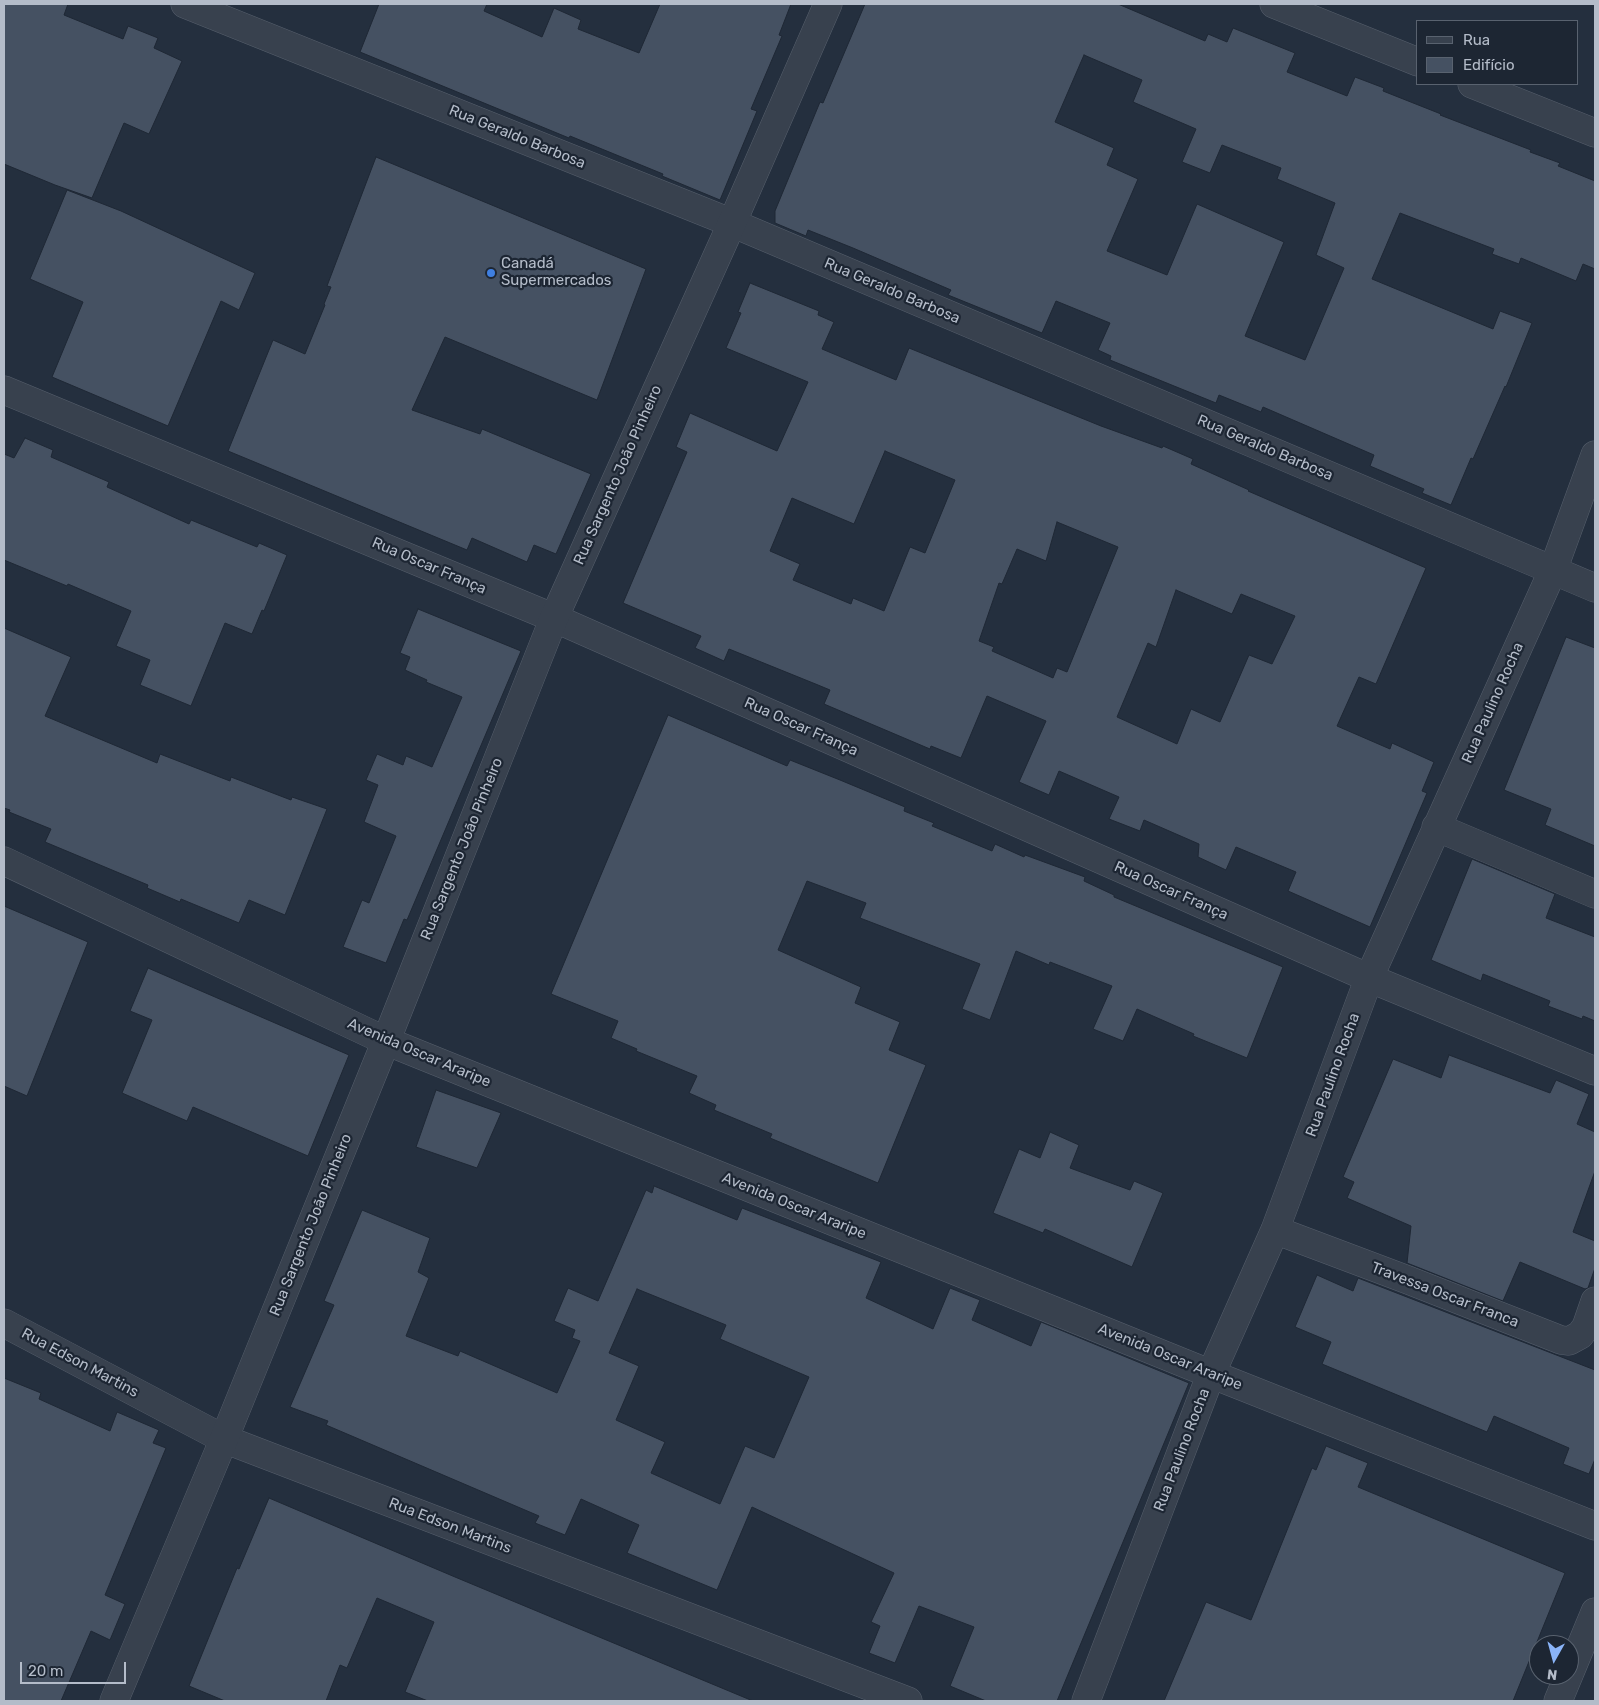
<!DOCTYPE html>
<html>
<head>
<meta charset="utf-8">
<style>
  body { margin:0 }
  #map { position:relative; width:1599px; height:1705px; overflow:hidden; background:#242f3e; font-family:Rubik,sans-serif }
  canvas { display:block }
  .frame { position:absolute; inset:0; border:5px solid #b4bcc9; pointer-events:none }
  .legend { position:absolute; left:1416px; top:20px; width:162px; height:65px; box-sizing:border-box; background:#1d2633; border:1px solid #59626f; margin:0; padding:6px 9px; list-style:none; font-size:15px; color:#b4bcc9 }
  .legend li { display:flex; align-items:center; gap:10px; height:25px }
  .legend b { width:25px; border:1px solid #59626f }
  .north { position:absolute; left:1529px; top:1635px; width:50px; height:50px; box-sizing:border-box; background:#1d2633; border:1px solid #59626f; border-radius:50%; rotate:187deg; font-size:14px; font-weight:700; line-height:20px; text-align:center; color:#b4bcc9 }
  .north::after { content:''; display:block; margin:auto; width:18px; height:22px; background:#8ab4f8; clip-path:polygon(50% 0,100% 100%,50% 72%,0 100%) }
  .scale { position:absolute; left:20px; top:1662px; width:106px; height:22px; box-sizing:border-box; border:2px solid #b4bcc9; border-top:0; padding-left:6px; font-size:15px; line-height:18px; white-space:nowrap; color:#b4bcc9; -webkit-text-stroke:4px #1d2633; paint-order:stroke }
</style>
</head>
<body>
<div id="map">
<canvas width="1599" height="1705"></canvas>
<div class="frame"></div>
<ul class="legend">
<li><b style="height:6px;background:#38414e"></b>Rua</li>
<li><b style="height:14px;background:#455162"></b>Edifício</li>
</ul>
<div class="north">N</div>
<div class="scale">20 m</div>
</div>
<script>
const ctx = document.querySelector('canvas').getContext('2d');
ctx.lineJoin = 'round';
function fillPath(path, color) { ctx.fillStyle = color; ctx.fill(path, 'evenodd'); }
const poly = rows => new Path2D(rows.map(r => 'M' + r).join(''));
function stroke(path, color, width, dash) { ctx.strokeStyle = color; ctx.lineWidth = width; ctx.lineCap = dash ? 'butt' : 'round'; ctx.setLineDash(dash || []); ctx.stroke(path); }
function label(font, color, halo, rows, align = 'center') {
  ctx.font = font + ' Rubik,sans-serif'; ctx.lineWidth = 4.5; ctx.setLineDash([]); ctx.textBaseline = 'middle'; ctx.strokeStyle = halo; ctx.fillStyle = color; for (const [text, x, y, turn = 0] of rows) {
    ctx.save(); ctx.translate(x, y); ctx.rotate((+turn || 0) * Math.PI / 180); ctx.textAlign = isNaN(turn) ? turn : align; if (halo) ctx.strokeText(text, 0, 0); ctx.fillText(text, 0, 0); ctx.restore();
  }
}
const building = poly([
  [4,4,68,4,64,15,123,39,128,26,158,38,154,48,182,61,149,134,124,123,92,198,55,185,4,164,4,4],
  [379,4,487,4,484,11,542,37,554,8,581,20,578,29,639,53,660,4,791,4,779,35,782,36,751,109,757,111,720,200,662,176,663,174,570,136,569,138,360,52,379,4],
  [865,4,1118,4,1205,41,1208,34,1227,42,1233,28,1295,53,1287,72,1347,96,1355,77,1384,88,1383,91,1441,114,1440,115,1531,150,1530,152,1560,163,1558,166,1595,181,1595,269,1583,264,1576,281,1521,258,1519,264,1492,254,1494,249,1400,213,1372,279,1493,329,1500,311,1532,323,1506,387,1505,386,1473,459,1471,458,1451,505,1422,493,1424,489,1370,466,1374,455,1263,407,1261,412,1219,395,1216,403,1110,360,1111,356,1098,350,1110,323,1056,301,1042,333,948,295,951,290,853,248,808,230,806,236,775,223,775,211,820,102,823,103,865,4],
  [1084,55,1142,80,1133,102,1196,129,1182,162,1210,173,1222,145,1281,168,1277,179,1335,203,1316,255,1344,268,1305,360,1245,336,1284,242,1197,204,1167,275,1107,251,1138,179,1107,165,1114,148,1055,122,1084,55],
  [376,157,646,269,597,400,445,337,412,410,480,434,482,429,591,474,556,554,534,545,527,562,472,538,467,550,228,451,273,340,305,354,325,305,324,304,331,287,327,286,376,157],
  [67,190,121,211,255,273,239,310,221,301,168,426,52,377,83,302,30,279,67,190],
  [750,283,819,311,818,315,834,322,822,349,896,380,909,348,1101,426,1162,448,1163,446,1193,459,1191,464,1249,490,1248,491,1426,568,1376,684,1359,677,1337,726,1390,749,1392,743,1434,762,1422,791,1427,793,1370,927,1288,891,1296,872,1236,847,1226,870,1198,857,1199,844,1144,820,1140,831,1109,819,1119,797,1059,771,1049,795,1019,782,1046,721,987,696,961,758,931,746,930,749,824,704,830,690,818,685,729,649,724,661,695,648,701,636,623,603,687,452,676,447,690,413,777,451,808,382,726,348,741,313,738,312,750,283],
  [885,451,955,480,925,553,910,547,884,611,853,598,851,604,793,580,800,564,770,551,792,498,854,524,885,451],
  [1057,522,1118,547,1067,672,1057,668,1053,678,992,651,994,647,979,641,999,583,1002,584,1017,549,1046,561,1057,522],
  [1176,590,1232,614,1241,594,1295,616,1272,664,1249,655,1220,722,1191,709,1177,744,1117,717,1148,643,1156,647,1176,590],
  [25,438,53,450,51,457,109,482,107,487,189,524,191,520,257,547,259,543,287,555,264,611,262,610,252,634,225,623,191,706,140,685,150,660,116,646,131,611,68,584,67,586,4,560,4,454,14,458,25,438],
  [418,609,521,651,407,920,404,919,386,963,343,947,362,900,369,903,396,836,364,822,378,785,366,780,377,754,403,765,406,756,432,767,462,697,426,682,427,680,405,670,410,657,400,653,418,609],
  [4,628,71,657,45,716,157,763,160,754,230,781,231,777,291,800,292,797,327,809,285,915,249,900,239,923,181,899,180,902,147,888,148,885,45,842,51,829,9,812,10,810,4,808,4,628],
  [1566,637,1595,648,1595,846,1545,825,1551,809,1504,790,1566,637],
  [668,715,787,766,790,760,840,780,905,807,904,811,934,823,932,826,992,851,995,844,1024,857,1025,855,1085,877,1084,881,1114,895,1114,897,1283,967,1247,1058,1193,1036,1194,1034,1137,1009,1123,1041,1093,1029,1112,986,1050,962,1049,965,1016,951,990,1020,962,1009,980,964,860,918,866,903,807,881,778,950,861,987,855,1003,900,1022,889,1050,926,1065,878,1183,770,1138,772,1134,714,1110,716,1105,689,1093,697,1076,636,1051,637,1049,611,1038,618,1021,551,994,668,715],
  [1472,859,1555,894,1546,918,1595,937,1595,1021,1583,1016,1582,1019,1548,1006,1550,1001,1483,974,1481,981,1431,960,1472,859],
  [4,906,88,942,27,1096,4,1086,4,906],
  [148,968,349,1055,308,1156,193,1107,187,1121,122,1093,152,1020,130,1011,148,968],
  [1449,1055,1550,1093,1556,1080,1589,1094,1577,1124,1595,1132,1595,1171,1573,1232,1595,1241,1595,1268,1588,1288,1585,1289,1520,1262,1503,1301,1407,1263,1411,1226,1347,1198,1354,1182,1343,1177,1393,1059,1441,1078,1449,1055],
  [436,1090,501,1113,477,1168,416,1147,436,1090],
  [1050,1132,1079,1145,1070,1168,1130,1190,1134,1181,1163,1193,1132,1267,1045,1229,1043,1233,993,1213,1019,1149,1040,1158,1050,1132],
  [654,1186,737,1220,742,1208,881,1262,866,1298,933,1329,950,1288,980,1300,972,1320,1031,1346,1041,1322,1189,1383,1057,1701,986,1701,950,1686,974,1627,919,1606,895,1663,869,1653,880,1626,871,1622,894,1573,752,1507,717,1590,627,1553,639,1525,581,1499,565,1535,535,1523,539,1516,326,1425,328,1421,290,1407,334,1305,324,1301,362,1210,430,1238,418,1272,429,1278,406,1336,458,1356,460,1351,557,1393,580,1341,572,1338,575,1330,554,1321,568,1288,598,1301,646,1190,652,1193,654,1186],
  [637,1289,726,1325,720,1339,809,1377,774,1458,745,1446,720,1504,651,1473,665,1442,616,1420,639,1366,609,1353,637,1289],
  [1317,1275,1353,1291,1358,1278,1595,1370,1595,1459,1589,1474,1563,1464,1569,1448,1494,1416,1487,1432,1322,1364,1331,1342,1295,1327,1317,1275],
  [4,1378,41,1393,39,1399,110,1431,117,1412,159,1430,153,1443,166,1448,105,1595,125,1604,110,1640,91,1631,61,1701,4,1701,4,1378],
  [1326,1446,1368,1463,1358,1487,1565,1573,1513,1701,1164,1701,1206,1602,1251,1620,1312,1468,1316,1470,1326,1446],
  [269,1498,455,1577,753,1701,428,1701,405,1692,434,1622,377,1598,347,1668,340,1665,326,1701,225,1701,189,1686,237,1568,239,1569,269,1498]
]);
fillPath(building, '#455162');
stroke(building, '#1f2835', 1);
const minor = poly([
  [185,4,732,223,1595,588],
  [1274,4,1418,62],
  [1472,84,1595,133],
  [4,390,554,618,1369,978,1595,1071],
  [1436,827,1595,894],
  [4,861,386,1041,1211,1374,1595,1526],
  [1275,1230,1408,1280,1561,1340,1569,1341,1580,1335,1586,1327,1595,1301],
  [4,1323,224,1439,908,1701],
  [1086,1701,1211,1374,1275,1230,1369,978,1553,570,1595,455],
  [1558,1701,1595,1612]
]);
const tertiary = poly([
  [114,1701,224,1439,386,1041,554,618,732,223,828,4]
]);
stroke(minor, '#565f6c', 29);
stroke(tertiary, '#565f6c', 29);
stroke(minor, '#38414e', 28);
stroke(tertiary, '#38414e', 28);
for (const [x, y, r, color] of [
  [491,273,5,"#3f7fe0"]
]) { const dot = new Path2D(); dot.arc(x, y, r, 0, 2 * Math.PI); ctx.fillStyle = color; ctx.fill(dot); stroke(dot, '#1d2633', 2); }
label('15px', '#b4bcc9', '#1d2633', [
  ["Rua Geraldo Barbosa",517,137,22],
  ["Rua Geraldo Barbosa",892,291,23],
  ["Rua Geraldo Barbosa",1265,448,23],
  ["Rua Sargento João Pinheiro",618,475,-66],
  ["Rua Oscar França",429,566,23],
  ["Rua Paulino Rocha",1493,703,-66],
  ["Rua Oscar França",801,727,24],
  ["Rua Sargento João Pinheiro",462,849,-68],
  ["Rua Oscar França",1171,891,24],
  ["Avenida Oscar Araripe",419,1053,23],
  ["Rua Paulino Rocha",1333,1075,-70],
  ["Avenida Oscar Araripe",794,1206,22],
  ["Rua Sargento João Pinheiro",311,1225,-68],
  ["Travessa Oscar Franca",1445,1295,21],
  ["Avenida Oscar Araripe",1170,1357,22],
  ["Rua Edson Martins",80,1363,28],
  ["Rua Paulino Rocha",1182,1450,-69],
  ["Rua Edson Martins",450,1526,21]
]);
label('15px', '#b4bcc9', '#1d2633', [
  ["Canadá",501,264],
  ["Supermercados",501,281]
], 'left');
</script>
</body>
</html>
